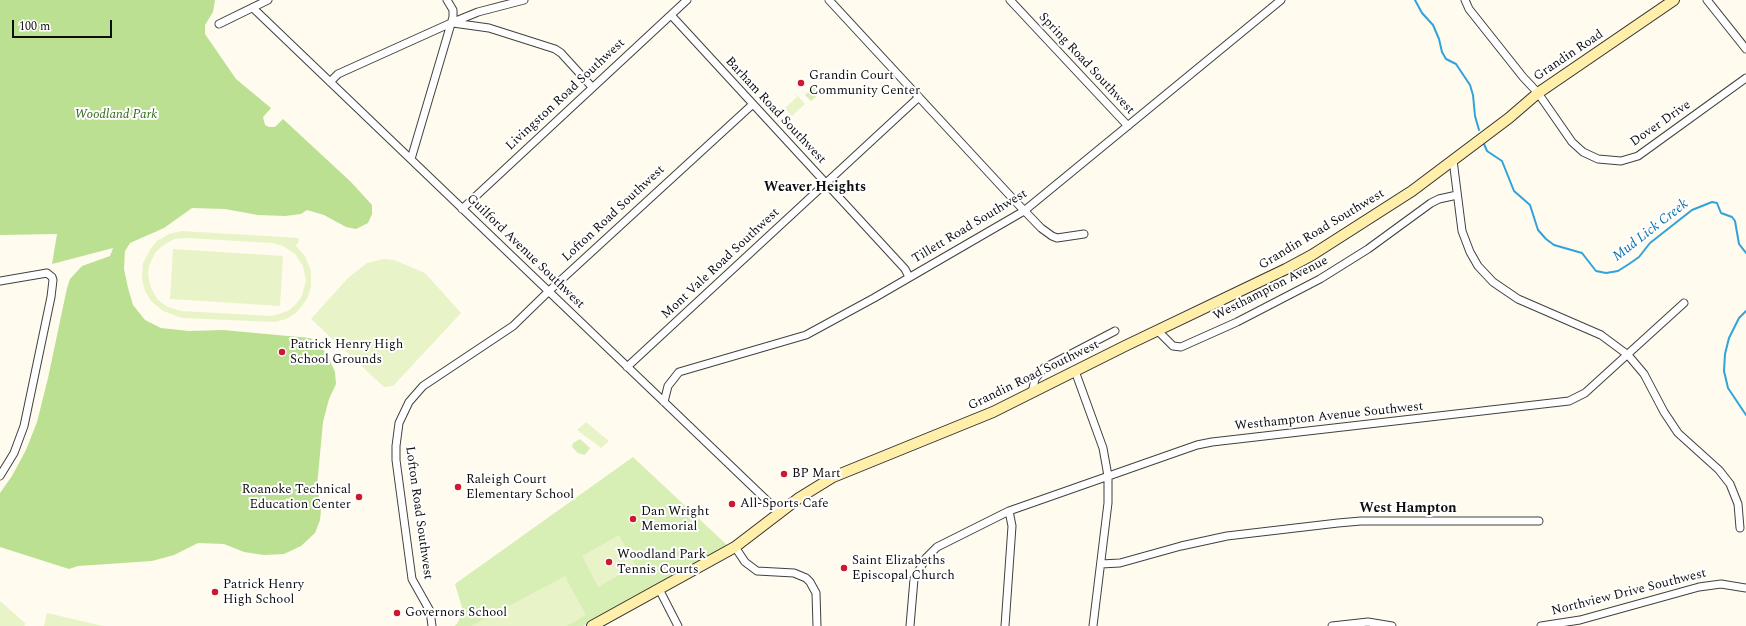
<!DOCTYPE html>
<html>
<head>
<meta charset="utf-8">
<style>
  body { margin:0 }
  #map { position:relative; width:1746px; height:626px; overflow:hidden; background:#fffbef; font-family:Spectral,serif }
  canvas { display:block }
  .scale { position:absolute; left:12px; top:20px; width:100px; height:18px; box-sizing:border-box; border:2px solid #0e0e0e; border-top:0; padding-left:5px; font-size:12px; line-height:14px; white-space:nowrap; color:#0e0e0e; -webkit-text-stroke:3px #fff; paint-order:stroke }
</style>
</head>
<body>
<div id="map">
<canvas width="1746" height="626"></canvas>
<div class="scale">100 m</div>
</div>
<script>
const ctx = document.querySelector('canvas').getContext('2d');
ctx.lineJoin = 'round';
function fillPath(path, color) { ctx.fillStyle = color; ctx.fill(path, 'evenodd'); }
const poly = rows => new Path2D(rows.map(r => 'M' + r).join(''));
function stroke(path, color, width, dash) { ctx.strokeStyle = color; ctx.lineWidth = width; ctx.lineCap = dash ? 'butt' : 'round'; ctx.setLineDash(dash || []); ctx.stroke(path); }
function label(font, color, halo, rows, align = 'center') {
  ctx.font = font + ' Spectral,serif'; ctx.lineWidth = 4; ctx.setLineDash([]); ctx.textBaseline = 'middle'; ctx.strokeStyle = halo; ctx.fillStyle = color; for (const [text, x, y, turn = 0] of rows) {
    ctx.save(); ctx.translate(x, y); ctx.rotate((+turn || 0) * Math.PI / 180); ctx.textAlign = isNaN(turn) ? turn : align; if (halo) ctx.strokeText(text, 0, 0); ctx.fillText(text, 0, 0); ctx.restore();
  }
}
fillPath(poly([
  [814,86,817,87,820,93,811,101,805,95],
  [580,439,590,448,585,455,578,453,572,447,573,443],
  [633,457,727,545,583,626,454,626,457,624,463,611,455,584]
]), '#d7eeb5');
fillPath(poly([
  [0,0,215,0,213,12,205,25,205,34,236,79,271,108,263,117,265,125,269,127,275,127,283,119,351,182,372,205,372,214,368,223,356,229,346,227,324,215,307,210,301,214,285,216,258,215,225,209,192,208,164,228,130,243,125,251,124,269,128,288,133,305,145,320,161,328,189,331,223,330,310,338,318,343,328,356,335,372,336,384,329,399,323,422,317,486,321,510,320,520,315,533,301,546,284,554,264,555,244,552,224,544,198,543,174,555,152,561,78,566,69,569,0,547,0,493,12,476,26,450,37,422,48,378,67,288,70,279,82,266,110,256,113,248,52,264,57,234,0,235]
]), '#bbe092');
fillPath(poly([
  [798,96,805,104,792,116,785,108],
  [182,231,299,238,298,244,295,245,305,256,311,271,311,287,307,299,296,313,286,319,275,322,182,318,163,311,151,301,145,291,142,279,143,263,151,248,157,241,169,234],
  [187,238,272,243,283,246,295,254,303,266,306,281,301,298,295,305,288,311,272,316,181,311,168,307,158,300,151,288,148,275,149,266,155,253,162,246,174,239],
  [173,249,283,256,280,306,170,299],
  [383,259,394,260,425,273,461,313,393,386,384,387,311,319,348,278,367,263],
  [586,422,609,441,601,448,577,430],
  [619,535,636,566,598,587,582,556],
  [565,576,586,615,567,626,471,626],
  [0,601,26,624,24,626,0,626],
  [47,613,103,626,44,626]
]), '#e8f4c7');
stroke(poly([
  [1415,0,1422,13,1433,25,1439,39,1442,52,1446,59,1456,64,1470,85,1473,95,1475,116,1479,130],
  [1484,144,1487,151,1502,161,1514,191,1530,205,1538,230,1546,239,1554,245,1582,253,1596,271,1606,273,1618,271,1629,264,1639,257,1650,243,1692,210,1712,202,1717,203,1721,213,1732,217,1735,221,1739,244,1746,253],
  [1746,311,1739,318,1729,338,1725,354,1724,371,1728,388,1746,415]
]), '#2fa3da', 2);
const street = poly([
  [829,0,1015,201,1041,228,1052,236,1057,238,1084,234],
  [1010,0,1128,126],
  [1465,0,1469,9,1523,77,1538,93,1572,142,1583,152,1598,159,1621,161,1638,156,1746,78],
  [1707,0,1746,49],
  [253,8,780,513],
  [671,15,905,269,909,277],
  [453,23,489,28,555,49,561,53,592,87],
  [219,24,268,0],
  [330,82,338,74,451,23,478,12,524,0],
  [411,159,453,17,453,10,447,0],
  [1453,160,1462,231,1470,252,1478,266,1493,282,1518,299,1601,335,1628,355,1644,374,1664,412,1678,433,1719,470,1730,484,1738,504,1740,528],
  [462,209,687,0],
  [0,281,47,273,52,277,53,280,51,297,24,426,14,453,0,476],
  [1157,330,1173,346,1181,347,1237,322,1320,279,1368,249,1431,203,1439,199,1457,195],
  [627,367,919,97],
  [1075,371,1103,448,1108,476,1108,503,1093,626],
  [1032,393,1035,379,1044,368,1115,331],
  [664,402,668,386,679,372,806,335,874,298,1024,211,1281,0],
  [735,547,745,562,757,571,794,573,806,578,810,582,816,593,817,626],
  [1101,564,1120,563,1181,546,1227,536,1338,523,1361,521,1539,521],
  [659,589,678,626],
  [432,626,430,611,412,579,396,460,396,446,399,423,409,402,423,386,513,326,549,291,753,104],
  [910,626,914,579,926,558,937,547,1009,511,1197,445,1212,442,1569,401,1585,393,1684,303],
  [1005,626,1012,526,1009,511],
  [1332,626,1368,622,1392,626],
  [1541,626,1580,620,1699,587,1721,584,1746,588]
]);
const secondary = poly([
  [592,626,735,547,799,498,833,477,993,412,1125,346,1286,269,1312,255,1412,191,1509,118,1538,93,1674,0]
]);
stroke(street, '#414141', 9);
stroke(secondary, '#303030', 12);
stroke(street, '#fff', 7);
stroke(secondary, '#ffefaa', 10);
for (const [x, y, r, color] of [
  [801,83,4,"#cc192f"],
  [282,352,4,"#cc192f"],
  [784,474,4,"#cc192f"],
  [458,487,4,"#cc192f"],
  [359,497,4,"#cc192f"],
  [732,504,4,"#cc192f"],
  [633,519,4,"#cc192f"],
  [609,562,4,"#cc192f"],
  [844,568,4,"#cc192f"],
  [215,592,4,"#cc192f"],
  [397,613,4,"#cc192f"]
]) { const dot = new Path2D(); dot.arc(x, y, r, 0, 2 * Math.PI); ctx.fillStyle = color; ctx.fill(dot); stroke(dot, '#fff', 1.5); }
label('13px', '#0e0e0e', '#fff', [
  ["Grandin Road",1569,56,-34],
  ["Spring Road Southwest",1086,64,47],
  ["Livingston Road Southwest",566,95,-43],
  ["Barham Road Southwest",775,111,47],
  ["Dover Drive",1661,124,-35],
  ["Lofton Road Southwest",614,214,-43],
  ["Tillett Road Southwest",970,227,-31],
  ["Grandin Road Southwest",1322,230,-31],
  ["Guilford Avenue Southwest",525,252,44],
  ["Mont Vale Road Southwest",721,264,-43],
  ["Westhampton Avenue",1271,289,-27],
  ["Grandin Road Southwest",1034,376,-26],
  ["Westhampton Avenue Southwest",1329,417,-6],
  ["Lofton Road Southwest",418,513,82],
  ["Northview Drive Southwest",1629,593,-14]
]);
label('13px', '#0e0e0e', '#fff', [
  ["Grandin Court",809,76],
  ["Community Center",809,91],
  ["Patrick Henry High",290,345],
  ["School Grounds",290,360],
  ["BP Mart",792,474],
  ["Raleigh Court",466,480],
  ["Elementary School",466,495],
  ["Roanoke Technical",351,490,"right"],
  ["Education Center",351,505,"right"],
  ["All-Sports Cafe",740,504],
  ["Dan Wright",641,512],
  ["Memorial",641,527],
  ["Woodland Park",617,555],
  ["Tennis Courts",617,570],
  ["Saint Elizabeths",852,561],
  ["Episcopal Church",852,576],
  ["Patrick Henry",223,585],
  ["High School",223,600],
  ["Governors School",405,613]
], 'left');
label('italic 13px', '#306c18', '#fff', [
  ["Woodland Park",116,115]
]);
label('bold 14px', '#0e0e0e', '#fff', [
  ["Weaver Heights",815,188],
  ["West Hampton",1408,509]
]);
label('italic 14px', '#0b72ac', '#fff', [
  ["Mud Lick Creek",1651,231,-38]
]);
</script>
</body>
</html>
